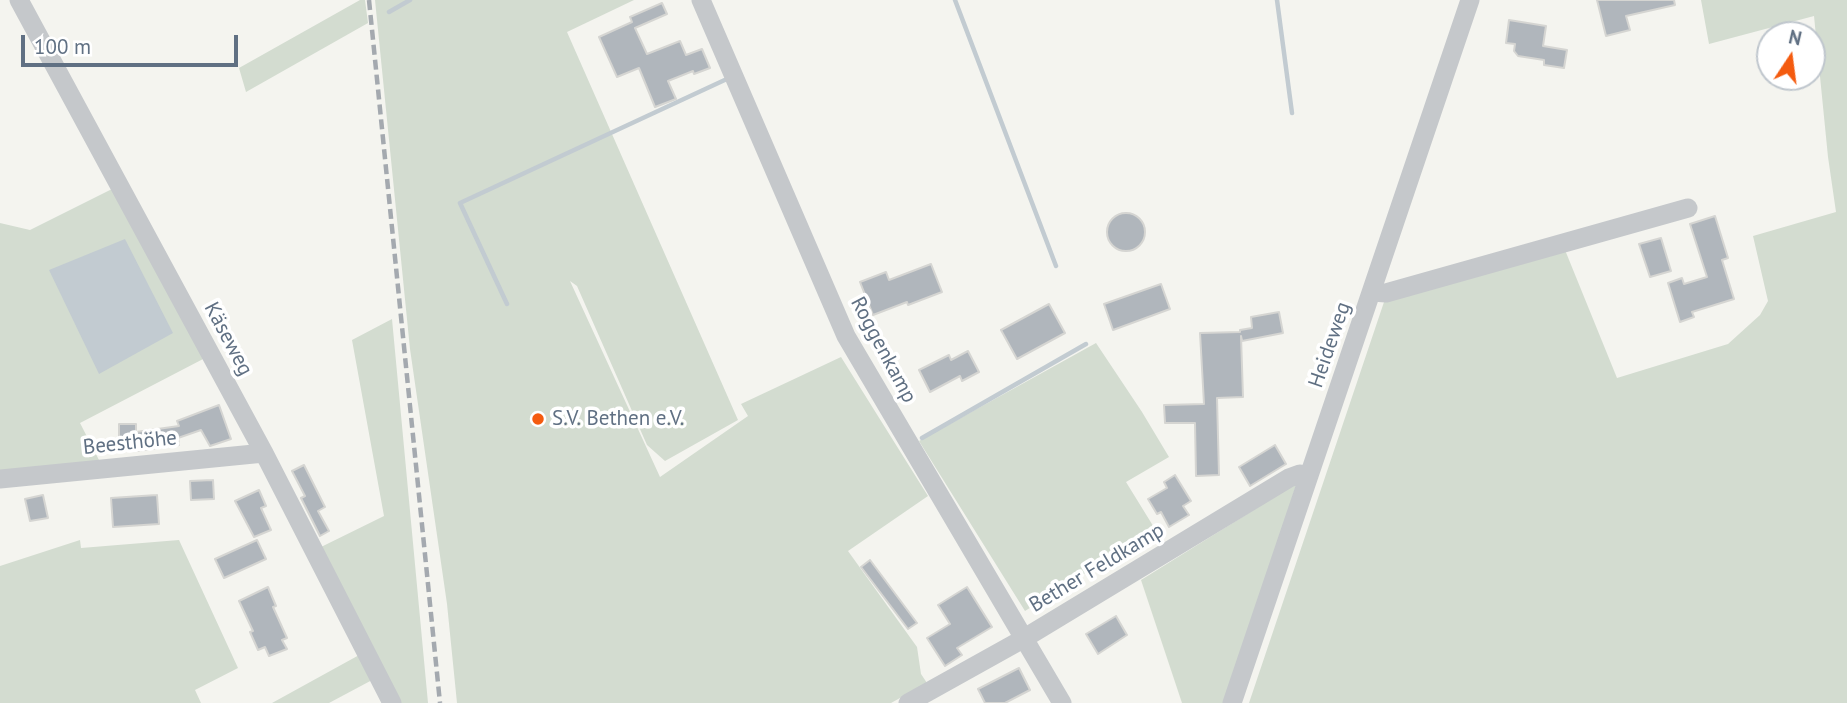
<!DOCTYPE html>
<html>
<head>
<meta charset="utf-8">
<style>
  body { margin:0 }
  #map { position:relative; width:1847px; height:703px; overflow:hidden; background:#f4f4ef; font-family:"PT Sans",sans-serif }
  canvas { display:block }
  .north { position:absolute; left:1756px; top:21px; width:70px; height:70px; box-sizing:border-box; background:#fff; border:2px solid #bfc6cd; border-radius:50%; rotate:13deg; font-size:19px; font-weight:700; line-height:28px; text-align:center; color:#607083 }
  .north::after { content:''; display:block; margin:auto; width:24px; height:32px; background:#f45b0f; clip-path:polygon(50% 0,100% 100%,50% 72%,0 100%) }
  .scale { position:absolute; left:21px; top:35px; width:217px; height:32px; box-sizing:border-box; border:4px solid #607083; border-top:0; padding-left:9px; font-size:21px; line-height:24px; white-space:nowrap; color:#607083; -webkit-text-stroke:5px #fff; paint-order:stroke }
</style>
</head>
<body>
<div id="map">
<canvas width="1847" height="703"></canvas>
<div class="north">N</div>
<div class="scale">100 m</div>
</div>
<script>
const ctx = document.querySelector('canvas').getContext('2d');
ctx.lineJoin = 'round';
function fillPath(path, color) { ctx.fillStyle = color; ctx.fill(path, 'evenodd'); }
const poly = rows => new Path2D(rows.map(r => 'M' + r).join(''));
function stroke(path, color, width, dash) { ctx.strokeStyle = color; ctx.lineWidth = width; ctx.lineCap = dash ? 'butt' : 'round'; ctx.setLineDash(dash || []); ctx.stroke(path); }
function label(font, color, halo, rows, align = 'center') {
  ctx.font = font + ' "PT Sans",sans-serif'; ctx.lineWidth = 7; ctx.setLineDash([]); ctx.textBaseline = 'middle'; ctx.strokeStyle = halo; ctx.fillStyle = color; for (const [text, x, y, turn = 0] of rows) {
    ctx.save(); ctx.translate(x, y); ctx.rotate((+turn || 0) * Math.PI / 180); ctx.textAlign = isNaN(turn) ? turn : align; if (halo) ctx.strokeText(text, 0, 0); ctx.fillText(text, 0, 0); ctx.restore();
  }
}
fillPath(poly([
  [360,0,365,0,368,23,246,92,239,68],
  [375,0,634,0,567,32,738,420,665,461,647,445,577,286,570,281,660,477,748,416,741,404,841,357,928,496,848,551,917,647,921,674,927,683,891,703,457,703,447,604,410,349],
  [1701,0,1847,0,1847,703,1249,703,1384,302,1565,250,1617,378,1728,344,1760,315,1768,301,1753,236,1836,212,1828,157,1814,16,1709,44],
  [116,187,205,358,80,423,100,462,0,471,0,223,30,230],
  [392,319,428,703,400,703,321,547,384,516,352,340],
  [1096,343,1142,412,1169,457,1126,482,1155,529,1025,611,919,441],
  [1297,483,1224,703,1182,703,1141,580],
  [80,540,81,548,179,540,238,668,195,690,201,703,0,703,0,566],
  [361,654,374,679,329,703,272,703]
]), '#d3dcd0');
fillPath(poly([
  [125,239,173,333,99,374,49,270]
]), '#c2cbd1');
stroke(poly([
  [955,0,1056,266],
  [1277,0,1292,113],
  [389,12,410,0],
  [507,304,460,203,729,78],
  [922,438,1086,344]
]), '#c2cbd1', 4.5);
const building = poly([
  [1597,0,1674,0,1675,5,1626,16,1630,30,1606,36,1597,0],
  [662,3,667,14,635,28,647,54,680,41,686,55,702,49,710,68,694,74,693,71,668,81,676,99,655,107,639,68,617,77,599,37,632,22,630,17,662,3],
  [1509,20,1546,26,1543,46,1567,50,1564,68,1544,65,1544,60,1518,56,1514,51,1515,44,1506,43,1509,20],
  '1107 232a19 19 0 1 1 38 0a19 19 0 1 1-38 0Z',
  [1715,216,1728,258,1722,260,1734,299,1692,312,1694,317,1680,322,1668,283,1682,278,1684,284,1707,277,1690,224,1715,216],
  [1661,238,1671,271,1650,277,1639,244,1661,238],
  [931,264,942,292,908,305,907,302,873,315,860,282,886,272,889,280,931,264],
  [1161,284,1170,309,1113,330,1104,304,1161,284],
  [1049,304,1065,333,1017,359,1001,330,1049,304],
  [1279,312,1283,333,1242,341,1241,336,1243,397,1217,398,1219,475,1196,476,1195,423,1165,423,1164,405,1204,404,1200,333,1240,332,1240,330,1252,328,1251,317,1279,312],
  [968,351,979,372,962,381,960,376,930,392,919,370,949,355,951,360,968,351],
  [219,405,231,439,210,446,201,430,178,438,179,445,136,451,119,451,119,424,136,424,136,432,179,426,177,421,219,405],
  [1275,445,1286,464,1250,486,1239,467,1275,445],
  [304,465,325,507,318,511,329,531,320,536,301,498,305,496,292,471,304,465],
  [1175,475,1191,501,1183,506,1189,515,1169,527,1161,512,1157,514,1148,499,1167,488,1164,482,1175,475],
  [213,480,214,499,191,500,190,481,213,480],
  [259,490,266,506,261,508,271,530,254,537,235,501,259,490],
  [43,495,48,518,30,521,25,499,43,495],
  [157,495,159,524,113,527,111,498,157,495],
  [257,540,266,559,224,578,215,559,257,540],
  [870,560,917,623,908,629,861,567,870,560],
  [268,587,276,606,273,607,287,638,282,640,287,649,269,656,265,647,258,650,250,632,253,631,239,601,268,587],
  [967,587,992,627,957,648,962,655,945,666,927,638,950,624,938,605,967,587],
  [1116,616,1127,635,1098,654,1086,634,1116,616],
  [1019,668,1030,690,1005,703,985,703,978,689,1019,668]
]);
fillPath(building, '#b0b6bc');
stroke(building, '#d5d5d2', 2);
stroke(poly([
  [19,0,264,453,392,703],
  [701,0,846,336,1062,703],
  [1372,292,1386,293,1688,208],
  [0,479,264,453],
  [908,703,1023,639,1289,478,1300,474,1309,476],
  [1232,703,1470,0]
]), '#c5c8cb', 19);
stroke(poly([
  [369,0,440,703]
]), '#a4a9af', 4.5, [10, 5]);
for (const [x, y, r, color] of [
  [538,419,7,"#f45b0f"]
]) { const dot = new Path2D(); dot.arc(x, y, r, 0, 2 * Math.PI); ctx.fillStyle = color; ctx.fill(dot); stroke(dot, '#fff', 2.5); }
label('21px', '#607083', '#fff', [
  ["Käseweg",228,339,62],
  ["Heideweg",1330,345,-71],
  ["Roggenkamp",883,350,62],
  ["Beesthöhe",130,443,-6],
  ["Bether Feldkamp",1097,568,-31]
]);
label('21px', '#607083', '#fff', [
  ["S.V. Bethen e.V.",552,419]
], 'left');
</script>
</body>
</html>
